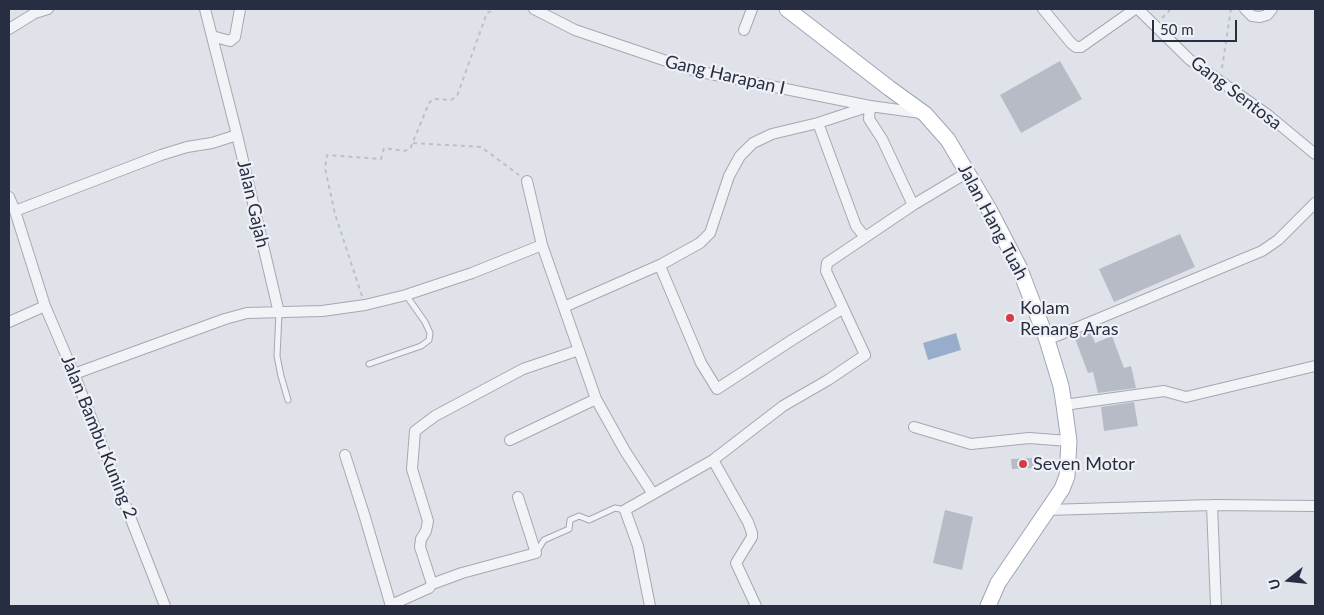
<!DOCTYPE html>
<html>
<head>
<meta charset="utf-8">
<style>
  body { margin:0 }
  #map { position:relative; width:1324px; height:615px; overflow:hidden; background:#dfe2e9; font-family:Lato,sans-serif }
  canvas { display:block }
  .frame { position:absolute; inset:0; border:10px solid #272e41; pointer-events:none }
  .north { position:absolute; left:1264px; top:555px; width:50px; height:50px; -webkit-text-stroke:4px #eff1f7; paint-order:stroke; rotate:254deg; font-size:14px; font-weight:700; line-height:20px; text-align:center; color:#272e41 }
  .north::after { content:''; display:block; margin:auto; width:18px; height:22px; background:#272e41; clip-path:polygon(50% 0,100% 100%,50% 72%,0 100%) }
  .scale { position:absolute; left:1152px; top:20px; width:85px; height:22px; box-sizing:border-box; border:2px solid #272e41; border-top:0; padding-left:6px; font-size:15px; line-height:18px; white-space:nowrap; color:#272e41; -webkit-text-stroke:4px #eff1f7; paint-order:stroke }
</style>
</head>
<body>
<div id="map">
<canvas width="1324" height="615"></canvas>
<div class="frame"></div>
<div class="north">U</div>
<div class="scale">50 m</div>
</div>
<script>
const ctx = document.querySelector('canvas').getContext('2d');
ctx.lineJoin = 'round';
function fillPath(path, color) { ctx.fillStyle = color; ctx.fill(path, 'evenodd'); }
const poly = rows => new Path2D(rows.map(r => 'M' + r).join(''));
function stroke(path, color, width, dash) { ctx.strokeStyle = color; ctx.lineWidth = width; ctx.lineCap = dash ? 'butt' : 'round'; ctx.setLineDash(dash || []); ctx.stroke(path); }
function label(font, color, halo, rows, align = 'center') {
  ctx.font = font + ' Lato,sans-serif'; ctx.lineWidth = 4.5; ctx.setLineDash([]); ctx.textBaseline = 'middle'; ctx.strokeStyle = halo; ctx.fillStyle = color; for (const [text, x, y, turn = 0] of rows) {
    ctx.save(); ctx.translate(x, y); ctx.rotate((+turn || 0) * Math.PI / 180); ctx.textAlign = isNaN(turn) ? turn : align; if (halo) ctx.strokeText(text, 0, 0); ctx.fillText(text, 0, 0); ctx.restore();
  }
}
fillPath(poly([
  [956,333,961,350,928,360,923,343]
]), '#98adcc');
fillPath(poly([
  [1060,61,1082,99,1021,133,1000,95],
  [1180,234,1195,267,1114,302,1099,269],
  [1090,330,1095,343,1112,336,1124,368,1131,366,1136,388,1098,393,1093,372,1088,373,1074,336],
  [1134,402,1138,426,1104,431,1101,407],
  [1035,458,1036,468,1012,469,1011,459],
  [945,510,973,517,962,570,933,563]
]), '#b6bbc6');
const lane = poly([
  [279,313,277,356,281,376,288,400],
  [369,364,421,346,429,340,430,333,425,322,406,295],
  [537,551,544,540,569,529,570,520,579,516,589,520,615,508,625,510]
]);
const street = poly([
  [205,9,237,135,279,313],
  [534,9,575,30,696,71,870,106,921,113],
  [1043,9,1071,43,1076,47,1081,47,1135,9],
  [1138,9,1190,60,1268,115,1315,154],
  [1245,9,1252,16,1260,17,1267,15,1272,9],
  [9,29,35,13,48,9],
  [744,30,752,9],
  [212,36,230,41,235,37,240,9],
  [527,181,542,245,596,399,625,451,653,494],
  [9,197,15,211,45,306,74,374,165,606],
  [15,211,161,155,187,147,212,143,237,135],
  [865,237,856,226,818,123,870,106,869,119,882,139,913,205],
  [660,266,701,363,717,389,792,340,842,309],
  [564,307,662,264,700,243,710,233,729,176,740,156,753,143,772,134,818,123],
  [9,322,45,306],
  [1047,340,1262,251,1278,240,1315,203],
  [74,374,225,319,247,313,322,311,365,305,406,295,472,273,542,245],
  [1064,405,1164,391,1186,397,1315,366],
  [914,427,971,444,1029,438,1069,441],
  [510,440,596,399],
  [345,455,364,514,391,606],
  [713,460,748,522,752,533,752,537,736,563,756,606],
  [1212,505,1216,606],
  [1047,510,1212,505,1315,506],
  [432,584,420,547,421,539,426,531,428,521,412,469,415,431,435,416,523,369,579,350],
  [391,605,429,588,432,584,462,573,536,553,518,497],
  [650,606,638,546,625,510,713,460,783,406,828,380,865,355,826,271,827,263,913,205,968,172]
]);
const primary = poly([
  [787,9,889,88,925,114,948,140,990,211,1019,267,1047,340,1061,386,1064,405,1069,441,1067,476,1062,489,998,583,988,606]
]);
stroke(lane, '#a4a8b3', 7);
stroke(street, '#a4a8b3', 12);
stroke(primary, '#9ea5b6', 17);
stroke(poly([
  [1162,18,1171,9],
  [1222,68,1231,9],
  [413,143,481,147,519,175],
  [362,296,335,214,325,168,327,155,381,159,384,148,404,151,410,149,429,103,433,99,451,100,457,96,487,13,495,9]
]), '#bdc0c8', 2, [4, 4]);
stroke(lane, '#f2f3f7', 5);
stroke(street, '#f2f3f7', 10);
stroke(primary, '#fff', 15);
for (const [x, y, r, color] of [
  [1010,318,5,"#d63c47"],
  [1023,464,5,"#d63c47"]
]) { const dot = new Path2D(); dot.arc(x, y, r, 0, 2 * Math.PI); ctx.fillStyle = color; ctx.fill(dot); stroke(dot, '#eff1f7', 2); }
label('18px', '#272e41', '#eff1f7', [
  ["Gang Harapan I",725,75,13],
  ["Gang Sentosa",1236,93,37],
  ["Jalan Gajah",253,204,77],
  ["Jalan Hang Tuah",993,222,62],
  ["Jalan Bambu Kuning 2",99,437,68]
]);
label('18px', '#272e41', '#eff1f7', [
  ["Kolam",1020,308],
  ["Renang Aras",1020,329],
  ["Seven Motor",1033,464]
], 'left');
</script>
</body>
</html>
